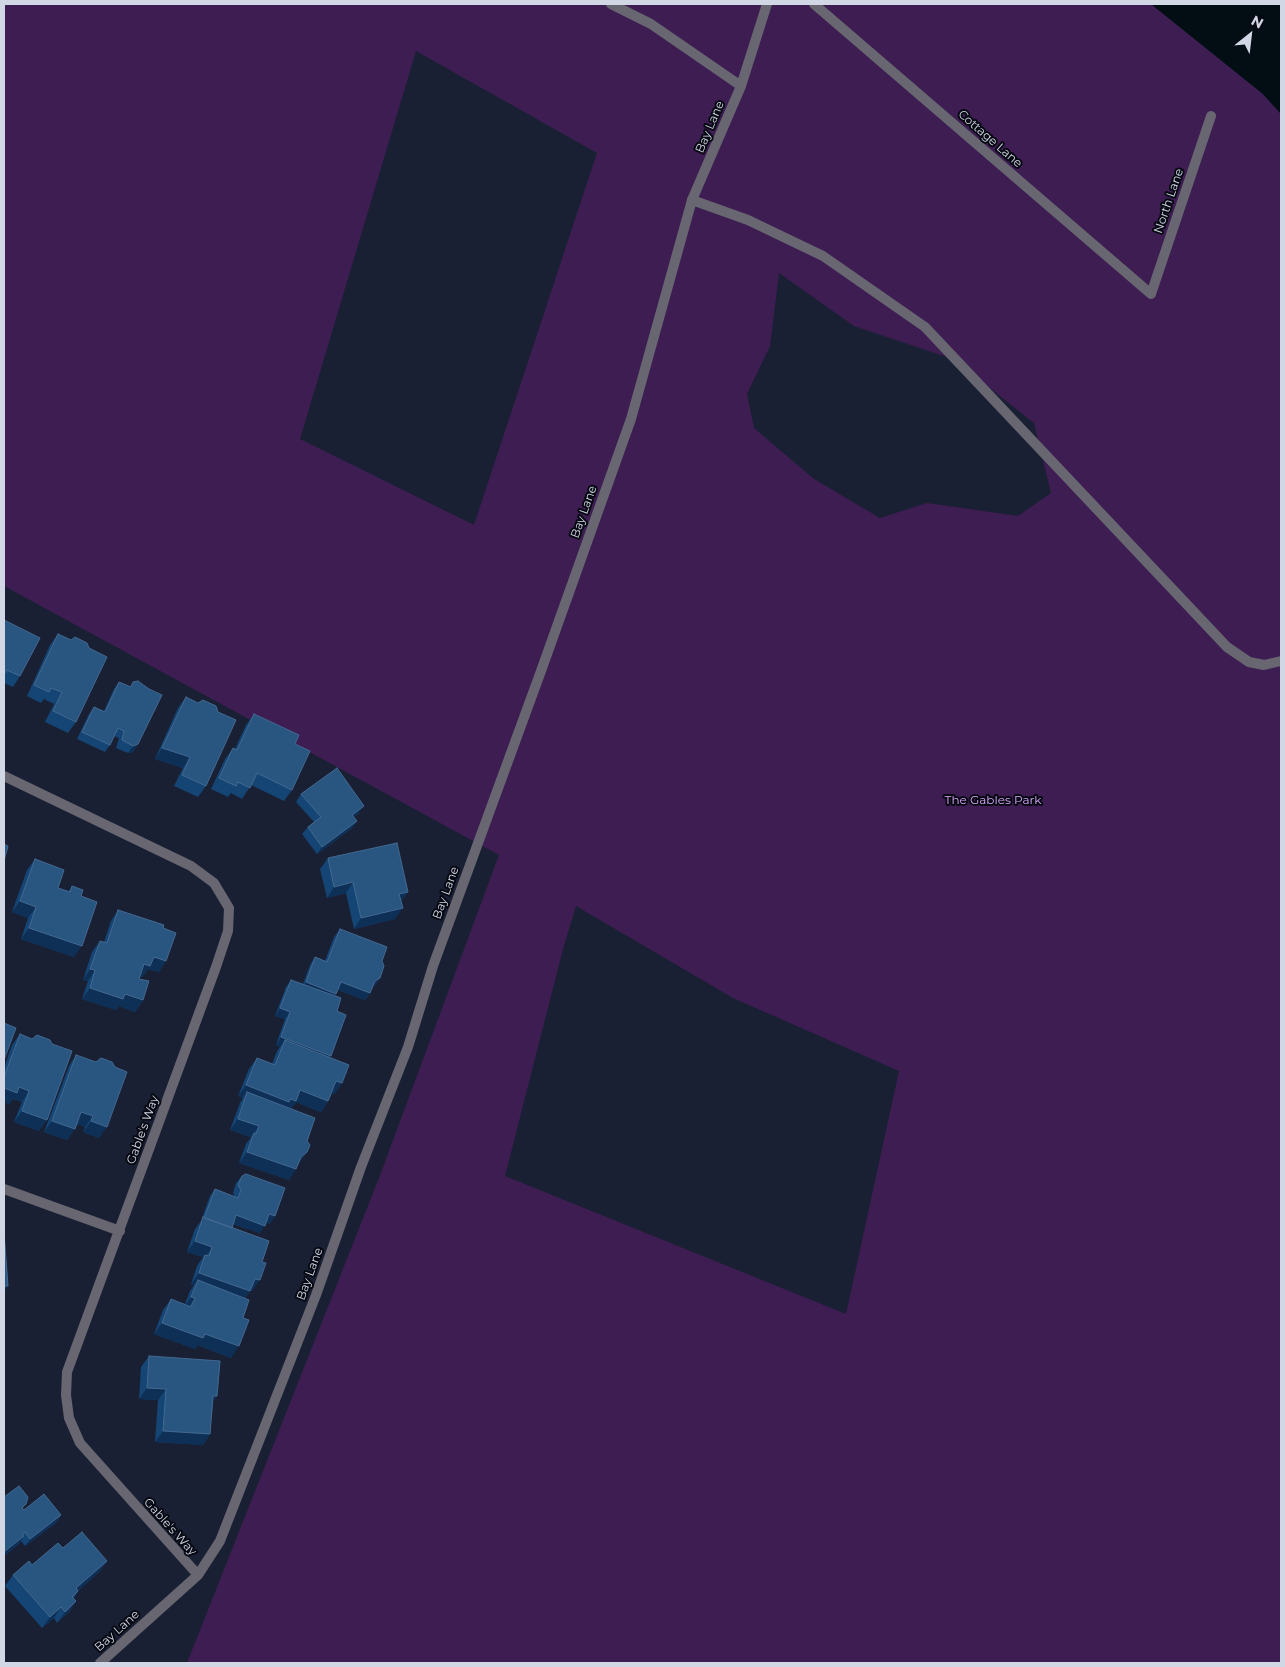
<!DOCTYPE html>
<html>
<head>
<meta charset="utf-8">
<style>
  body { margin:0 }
  #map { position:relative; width:1285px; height:1667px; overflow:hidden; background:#1a2034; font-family:Montserrat,sans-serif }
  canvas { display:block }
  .frame { position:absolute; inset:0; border:5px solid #d2d7e5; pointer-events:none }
  .north { position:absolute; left:1225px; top:10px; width:50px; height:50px; -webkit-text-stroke:4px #080a13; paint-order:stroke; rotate:29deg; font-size:14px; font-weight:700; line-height:20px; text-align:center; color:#d2d7e5 }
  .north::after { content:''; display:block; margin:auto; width:18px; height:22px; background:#d2d7e5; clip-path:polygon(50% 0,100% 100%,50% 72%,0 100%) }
</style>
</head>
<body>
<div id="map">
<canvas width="1285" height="1667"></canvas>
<div class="frame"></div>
<div class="north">N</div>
</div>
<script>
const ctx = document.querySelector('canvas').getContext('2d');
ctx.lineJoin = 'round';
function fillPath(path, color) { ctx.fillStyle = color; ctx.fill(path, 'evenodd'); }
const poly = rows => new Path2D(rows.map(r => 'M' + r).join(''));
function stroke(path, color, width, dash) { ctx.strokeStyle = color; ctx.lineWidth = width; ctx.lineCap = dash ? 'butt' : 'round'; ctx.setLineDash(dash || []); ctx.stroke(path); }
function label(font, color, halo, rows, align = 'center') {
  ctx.font = font + ' Montserrat,sans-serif'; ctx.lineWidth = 4; ctx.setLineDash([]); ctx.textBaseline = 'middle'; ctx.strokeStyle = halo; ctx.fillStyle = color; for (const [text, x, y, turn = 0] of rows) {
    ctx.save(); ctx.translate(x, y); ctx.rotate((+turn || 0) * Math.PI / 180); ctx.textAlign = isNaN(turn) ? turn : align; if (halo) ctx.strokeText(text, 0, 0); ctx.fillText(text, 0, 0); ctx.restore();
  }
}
fillPath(poly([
  [4,4,1151,4,1263,94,1281,114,1281,1663,187,1663,379,1178,499,855,4,586],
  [416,51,597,153,474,525,300,439],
  [779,273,854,326,953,359,1034,423,1051,493,1018,516,927,503,880,518,814,479,754,428,747,394,770,346],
  [576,906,733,998,899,1071,846,1314,505,1176,563,949]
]), '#3e1d52');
fillPath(poly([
  [1151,4,1281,4,1281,114,1263,94]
]), '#020d14');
stroke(poly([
  [692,200,748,220,823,256,925,327,1227,647,1249,662,1264,665,1281,661]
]), '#676671', 10);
stroke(poly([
  [611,4,651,24,741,86],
  [814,4,1151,294,1211,116],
  [4,776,191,866,214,883,229,908,228,931,216,967,67,1372,66,1395,69,1418,80,1443,198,1575],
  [4,1189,120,1231],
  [100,1663,198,1575,220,1541,316,1295,361,1167,408,1047,433,966,541,671,631,419,692,200,741,86,767,4]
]), '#676671', 10);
fillPath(poly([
  [4,620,20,676,13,687,4,683],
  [58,634,76,722,68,733,45,722,54,704,44,699,41,703,27,696,50,645],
  [119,682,130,687,133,682,138,744,133,752,128,753,116,748,119,738,114,736,110,745,105,752,77,739,89,714,94,707,104,711,114,689],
  [186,697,206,786,198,797,174,786,183,768,155,759,178,708],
  [254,714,295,744,292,790,284,801,251,785,242,799,231,793,228,797,211,789,225,759,233,748,235,749,246,725],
  [301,794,359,813,354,817,357,821,352,828,317,854,302,834,308,827,314,822,296,802],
  [328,858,408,892,401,901,395,919,354,929,346,893,327,898,320,869],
  [35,859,58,888,68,892,72,886,81,896,74,957,21,939,28,918,12,912,27,870],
  [118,910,163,928,159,972,148,969,142,977,140,976,139,979,143,1000,135,1012,119,1006,116,1010,82,999,88,981,83,980,92,952,100,941,104,942,111,921],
  [340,929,382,961,380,978,375,985,373,986,370,993,365,1000,338,990,335,996,337,1011,331,1056,330,1058,335,1094,332,1093,328,1101,321,1112,296,1102,291,1109,307,1141,307,1152,298,1164,289,1180,239,1163,246,1144,251,1137,230,1130,240,1103,243,1098,238,1096,249,1069,257,1058,272,1064,277,1051,280,1047,276,1045,285,1019,275,1016,286,987,291,980,303,984,310,965,315,957,325,961,334,937],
  [20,1034,39,1131,14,1122,22,1102,13,1099,9,1104,4,1102,4,1068,12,1045],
  [76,1055,99,1138,83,1132,85,1127,77,1124,67,1140,44,1132,69,1066],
  [242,1176,270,1224,266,1222,260,1233,233,1224,232,1228,252,1291,250,1291,245,1298,243,1318,231,1358,198,1345,195,1349,154,1334,163,1310,171,1299,185,1304,190,1291,194,1285,191,1284,197,1266,203,1257,187,1252,195,1229,201,1221,210,1196,215,1189,235,1197,233,1193,236,1183],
  [149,1356,213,1403,210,1434,203,1445,155,1442,158,1400,139,1399,141,1367],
  [4,1497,24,1510,61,1515,56,1523,25,1546,21,1541,19,1544,4,1556],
  [63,1548,107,1561,99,1572,78,1591,74,1598,76,1601,69,1612,57,1623,54,1618,42,1628,5,1586,13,1575]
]), '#144574');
fillPath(poly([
  [138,744,133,752,128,753,133,746],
  [162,748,190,757,183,768,155,759],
  [364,806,359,813,347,822,352,815],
  [357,821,352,828,317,854,322,847],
  [353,882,346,893,327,898,334,887],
  [408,892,400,903,399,894],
  [20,901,36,907,28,918,12,912],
  [403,908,395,919,354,929,361,918],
  [29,928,82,946,74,957,21,939],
  [154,957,166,961,159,972,148,969,142,977,136,975,144,964],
  [90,969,95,970,88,981,83,980],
  [380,978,375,985,370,988,375,981],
  [306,982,336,994,331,1001,301,989],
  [341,982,370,993,365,1000,336,989],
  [90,988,125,994,143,1000,135,1012,119,1006,116,1010,82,999],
  [280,1008,290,1012,285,1019,275,1016],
  [281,1037,331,1056,326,1063,285,1040,280,1047,276,1045],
  [336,1081,342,1083,335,1094,329,1092],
  [246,1085,300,1090,328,1101,321,1112,296,1102,288,1113,247,1092,243,1098,238,1096],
  [19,1087,29,1091,22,1102,13,1099,9,1104,4,1102,4,1088],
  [22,1111,47,1120,39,1131,14,1122],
  [81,1112,93,1116,85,1127,74,1123],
  [238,1119,259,1126,251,1137,230,1130],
  [52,1121,75,1129,67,1140,44,1132],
  [91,1121,107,1127,99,1138,83,1132],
  [247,1152,301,1157,307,1152,299,1163,293,1167,296,1169,289,1180,239,1163],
  [269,1214,275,1216,270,1224,264,1221],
  [236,1215,265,1226,260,1233,231,1223],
  [195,1241,212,1247,205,1258,205,1255,203,1257,187,1252],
  [199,1273,255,1279,260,1280,252,1291,250,1291,243,1302,198,1280,194,1285,191,1284],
  [4,1286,8,1286,4,1292],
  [191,1297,195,1298,187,1309,183,1308],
  [162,1323,205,1334,239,1346,231,1358,198,1345,195,1349,154,1334],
  [147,1388,166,1389,158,1400,139,1399],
  [213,1396,217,1396,210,1407],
  [163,1431,210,1434,203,1445,155,1442],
  [61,1515,56,1523,25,1546,30,1539],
  [24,1536,19,1544,4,1556,4,1553,5,1551],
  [107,1561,99,1572,69,1599,76,1588],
  [76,1601,69,1612,57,1623,65,1612],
  [61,1607,54,1618,42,1628,50,1617]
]), '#0e3056');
const building = poly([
  [4,620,40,638,20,676,7,670,4,674,4,620],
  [58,634,71,640,75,637,87,643,89,648,107,657,76,722,53,711,62,692,51,688,49,692,34,685,58,634],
  [138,681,149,689,162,695,138,744,133,746,122,740,124,731,118,728,110,745,82,732,94,707,105,712,119,682,131,687,133,682,138,681],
  [186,697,198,703,203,700,216,706,218,712,236,720,206,786,182,775,190,757,162,748,186,697],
  [254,714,299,735,295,744,310,751,292,790,257,773,250,788,238,782,236,786,219,778,233,748,237,750,254,714],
  [337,768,364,806,352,815,357,821,322,847,308,827,321,817,301,794,337,768],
  [397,843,408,892,399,894,403,908,361,918,353,882,334,887,328,858,397,843],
  [4,844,8,846,4,861,4,844],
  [35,859,64,870,58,888,70,892,72,886,83,890,81,896,97,902,82,946,29,928,36,907,20,901,35,859],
  [118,910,164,925,163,928,176,933,166,961,154,957,150,966,144,964,139,979,149,981,143,1000,125,994,123,999,90,988,95,970,90,969,100,941,107,943,118,910],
  [340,929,387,947,382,961,384,966,380,978,375,981,370,993,341,982,336,994,306,982,315,957,327,962,340,929],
  [291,980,341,998,337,1011,346,1015,331,1056,281,1037,290,1012,280,1008,291,980],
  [4,1023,16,1028,4,1060,4,1023],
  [20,1034,32,1039,37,1035,50,1040,52,1044,72,1051,47,1120,22,1111,29,1091,19,1087,17,1093,4,1088,4,1077,20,1034],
  [285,1040,349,1065,342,1083,336,1081,328,1101,300,1090,296,1101,290,1099,289,1102,246,1085,257,1058,275,1065,285,1040],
  [76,1055,96,1062,101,1058,112,1062,115,1067,127,1072,107,1127,91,1121,93,1116,81,1112,75,1129,52,1121,76,1055],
  [247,1092,315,1118,307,1141,310,1145,307,1152,301,1157,296,1169,247,1152,254,1133,256,1134,259,1126,238,1119,247,1092],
  [246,1174,285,1188,275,1216,269,1214,265,1226,236,1215,232,1228,204,1218,215,1189,238,1198,241,1190,238,1185,242,1176,246,1174],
  [203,1217,269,1241,262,1262,266,1263,260,1280,255,1279,250,1291,199,1273,205,1255,209,1256,212,1247,195,1241,203,1217],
  [4,1232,8,1286,4,1286,4,1232],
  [198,1280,249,1300,243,1318,249,1320,239,1346,205,1334,203,1338,162,1323,171,1299,191,1307,195,1298,191,1297,198,1280],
  [149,1356,220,1361,217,1396,213,1396,210,1434,163,1431,166,1389,147,1388,149,1356],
  [19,1486,28,1497,26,1504,22,1508,24,1510,44,1494,61,1515,30,1539,25,1532,22,1534,24,1536,5,1551,4,1549,4,1497,19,1486],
  [82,1532,107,1561,76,1588,78,1591,72,1597,76,1601,65,1612,61,1607,50,1617,13,1575,29,1561,32,1565,58,1543,63,1548,82,1532]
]);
fillPath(building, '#295581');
stroke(building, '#436990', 1);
label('12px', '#d2d7e5', '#080a13', [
  ["Bay Lane",710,127,-67],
  ["Cottage Lane",990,139,41],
  ["North Lane",1169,201,-71],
  ["Bay Lane",584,512,-70],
  ["Bay Lane",446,893,-70],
  ["Gable's Way",143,1130,-70],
  ["Bay Lane",310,1274,-70],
  ["Gable's Way",170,1527,48],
  ["Bay Lane",117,1631,-42]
]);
label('12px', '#d8a8fb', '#080a13', [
  ["The Gables Park",993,800]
]);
</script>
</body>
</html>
